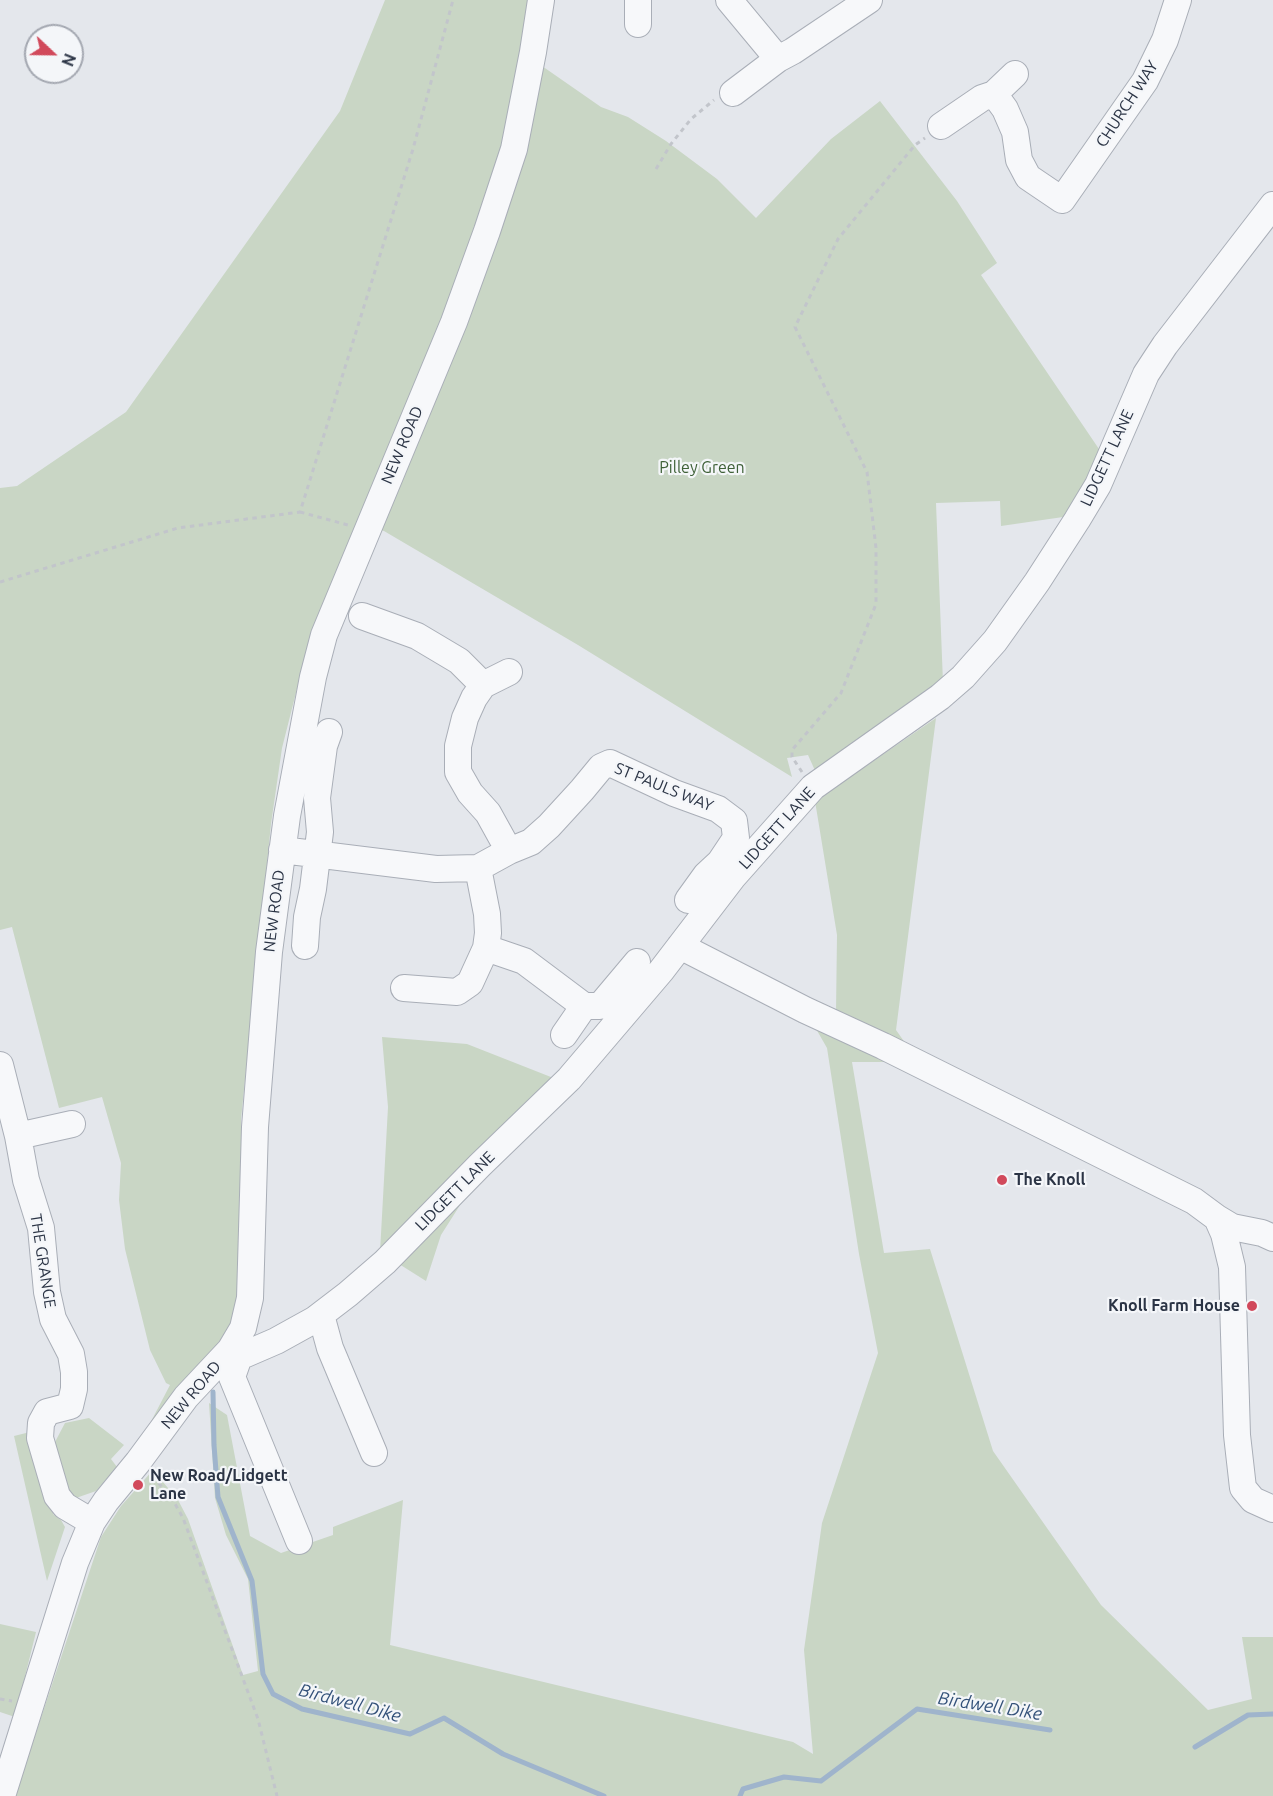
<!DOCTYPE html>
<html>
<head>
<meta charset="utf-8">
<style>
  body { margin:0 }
  #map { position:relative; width:1273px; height:1796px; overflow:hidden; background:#e4e7ec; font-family:Ubuntu,sans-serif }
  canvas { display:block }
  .north { position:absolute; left:24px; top:24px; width:60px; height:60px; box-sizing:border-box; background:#f4f6f9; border:2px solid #a4a8b1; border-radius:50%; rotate:112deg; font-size:16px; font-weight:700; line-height:24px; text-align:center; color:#2b3445 }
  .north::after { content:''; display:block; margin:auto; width:21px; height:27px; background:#d1495b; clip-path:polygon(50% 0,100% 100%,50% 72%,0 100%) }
</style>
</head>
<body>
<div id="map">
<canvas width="1273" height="1796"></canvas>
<div class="north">N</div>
</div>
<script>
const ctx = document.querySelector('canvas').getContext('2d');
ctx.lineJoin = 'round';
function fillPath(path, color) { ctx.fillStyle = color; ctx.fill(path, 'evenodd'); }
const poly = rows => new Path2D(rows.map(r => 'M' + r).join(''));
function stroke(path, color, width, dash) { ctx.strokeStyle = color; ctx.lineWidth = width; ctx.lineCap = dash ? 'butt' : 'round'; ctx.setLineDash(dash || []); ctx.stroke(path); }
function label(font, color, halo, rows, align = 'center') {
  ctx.font = font + ' Ubuntu,sans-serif'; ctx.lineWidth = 4.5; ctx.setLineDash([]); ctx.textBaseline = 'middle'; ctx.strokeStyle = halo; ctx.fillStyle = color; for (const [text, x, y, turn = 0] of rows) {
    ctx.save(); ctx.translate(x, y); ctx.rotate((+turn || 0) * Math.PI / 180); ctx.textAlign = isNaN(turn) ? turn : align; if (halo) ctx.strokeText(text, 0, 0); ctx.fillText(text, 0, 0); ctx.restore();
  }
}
fillPath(poly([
  [385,0,529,0,542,66,601,107,628,117,666,141,717,179,756,218,831,139,880,101,957,201,997,263,981,275,1101,452,1070,516,1001,526,1000,501,936,503,943,683,817,775,808,755,787,758,792,777,578,645,384,531,361,525,314,632,300,677,282,748,271,824,241,1119,242,1292,234,1324,221,1347,145,1433,170,1385,166,1383,150,1350,125,1249,119,1200,121,1163,102,1097,59,1108,12,927,0,930,0,488,17,486,126,412,340,111],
  [936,718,896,1030,913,1054,896,1062,852,1062,884,1253,930,1249,993,1451,1101,1605,1208,1710,1252,1699,1242,1637,1273,1637,1273,1796,15,1796,101,1537,121,1506,153,1470,178,1500,188,1519,243,1675,258,1671,248,1579,226,1535,215,1498,209,1403,227,1415,250,1536,281,1553,333,1535,333,1527,403,1500,390,1645,793,1742,813,1754,804,1650,822,1523,878,1353,859,1254,827,1048,811,1020,836,1012,837,935,815,801],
  [382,1037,467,1044,556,1079,476,1180,441,1235,426,1281,380,1252,388,1107],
  [89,1418,124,1445,111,1459,117,1467,96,1491,76,1498,67,1492,55,1442,65,1423],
  [30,1432,54,1508,53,1514,61,1520,65,1527,47,1581,14,1436],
  [0,1624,36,1632,15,1717,0,1712]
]), '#c9d6c5');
stroke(poly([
  [213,1392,214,1445,218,1497,252,1581,263,1674,273,1694,302,1709,410,1734,444,1718,503,1754,604,1796],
  [1195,1747,1248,1715,1273,1714],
  [740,1796,743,1789,784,1777,821,1781,917,1709,1050,1730]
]), '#9fb4cc', 5);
const minor = poly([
  [729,0,778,59,733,93],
  [638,24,638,0],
  [778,59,793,51,869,0],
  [994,94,1015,74],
  [941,126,982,98,994,94,1005,109,1015,132,1019,160,1028,177,1062,200,1145,81,1165,40,1178,0],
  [362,616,417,636,459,661,483,685],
  [509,672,483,685,474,698,465,718,458,746,458,772,470,793,488,813,509,851],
  [282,850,436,869,478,868,509,851,531,842,549,826,582,790,601,767,610,763,674,793,718,809,734,821,736,838,720,862,706,875,688,900],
  [305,946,307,917,313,889,320,832,317,798,324,746,329,732],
  [680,946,805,1010,883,1046,1194,1201,1217,1218,1224,1234,1232,1267,1237,1435,1243,1488,1253,1500,1273,1509],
  [486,948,524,961,584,1006,564,1035],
  [404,988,457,992,470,983,486,948,488,933,487,914,478,868],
  [584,1006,600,1006,637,962],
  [0,1065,18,1136,26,1180,41,1228,47,1292,53,1319,71,1354,74,1372,74,1389,70,1406,47,1412,41,1423,40,1438,57,1496,65,1506,92,1522],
  [18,1136,72,1124],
  [1217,1218,1232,1227,1262,1233,1273,1238],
  [321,1315,330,1348,374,1453],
  [230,1350,239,1357,276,1341,314,1320,348,1294,385,1262,480,1165,569,1079,661,971,733,877,813,787,940,697,963,677,995,641,1037,582,1077,520,1098,485,1146,374,1165,345,1273,205],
  [239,1357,232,1377,299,1541],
  [2,1796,75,1563,92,1522,106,1501,138,1462,186,1397,230,1350,243,1328,250,1298,255,1127,269,952,287,816,313,677,324,635,454,322,487,231,514,149,533,52,541,0]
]);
stroke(minor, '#a9aeb7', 28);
stroke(poly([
  [656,169,671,144,691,119,714,100],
  [300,512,348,525],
  [0,582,178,528,300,512,413,149,453,0],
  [802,772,792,757,792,750,841,693,876,604,876,548,867,472,795,327,838,239,915,145,925,138],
  [153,1476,174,1502,183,1518,258,1719,277,1796],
  [0,1699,12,1701]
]), '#c2c5cb', 3, [4.5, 4.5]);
stroke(minor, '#f7f8fa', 26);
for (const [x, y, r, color] of [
  [1002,1180,6,"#d1495b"],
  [1252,1306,6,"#d1495b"],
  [138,1485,6,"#d1495b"]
]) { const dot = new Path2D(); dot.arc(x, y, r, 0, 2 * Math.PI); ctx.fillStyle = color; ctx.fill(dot); stroke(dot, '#f4f6f9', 2); }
label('16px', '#2b3445', '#f4f6f9', [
  ["CHURCH WAY",1127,104,-57],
  ["NEW ROAD",402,445,-67],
  ["LIDGETT LANE",1107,458,-65],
  ["ST PAULS WAY",664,787,22],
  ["LIDGETT LANE",777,828,-48],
  ["NEW ROAD",274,911,-83],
  ["LIDGETT LANE",455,1191,-45],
  ["THE GRANGE",43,1261,81],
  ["NEW ROAD",191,1395,-50]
]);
label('16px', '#3f6138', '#f4f6f9', [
  ["Pilley Green",702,468]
]);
label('bold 16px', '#2b3445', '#f4f6f9', [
  ["The Knoll",1014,1180],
  ["Knoll Farm House",1240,1306,"right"],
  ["New Road/Lidgett",150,1476],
  ["Lane",150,1494]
], 'left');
label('italic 18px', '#34527a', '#f4f6f9', [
  ["Birdwell Dike",350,1703,15],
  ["Birdwell Dike",990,1706,9]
]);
</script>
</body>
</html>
